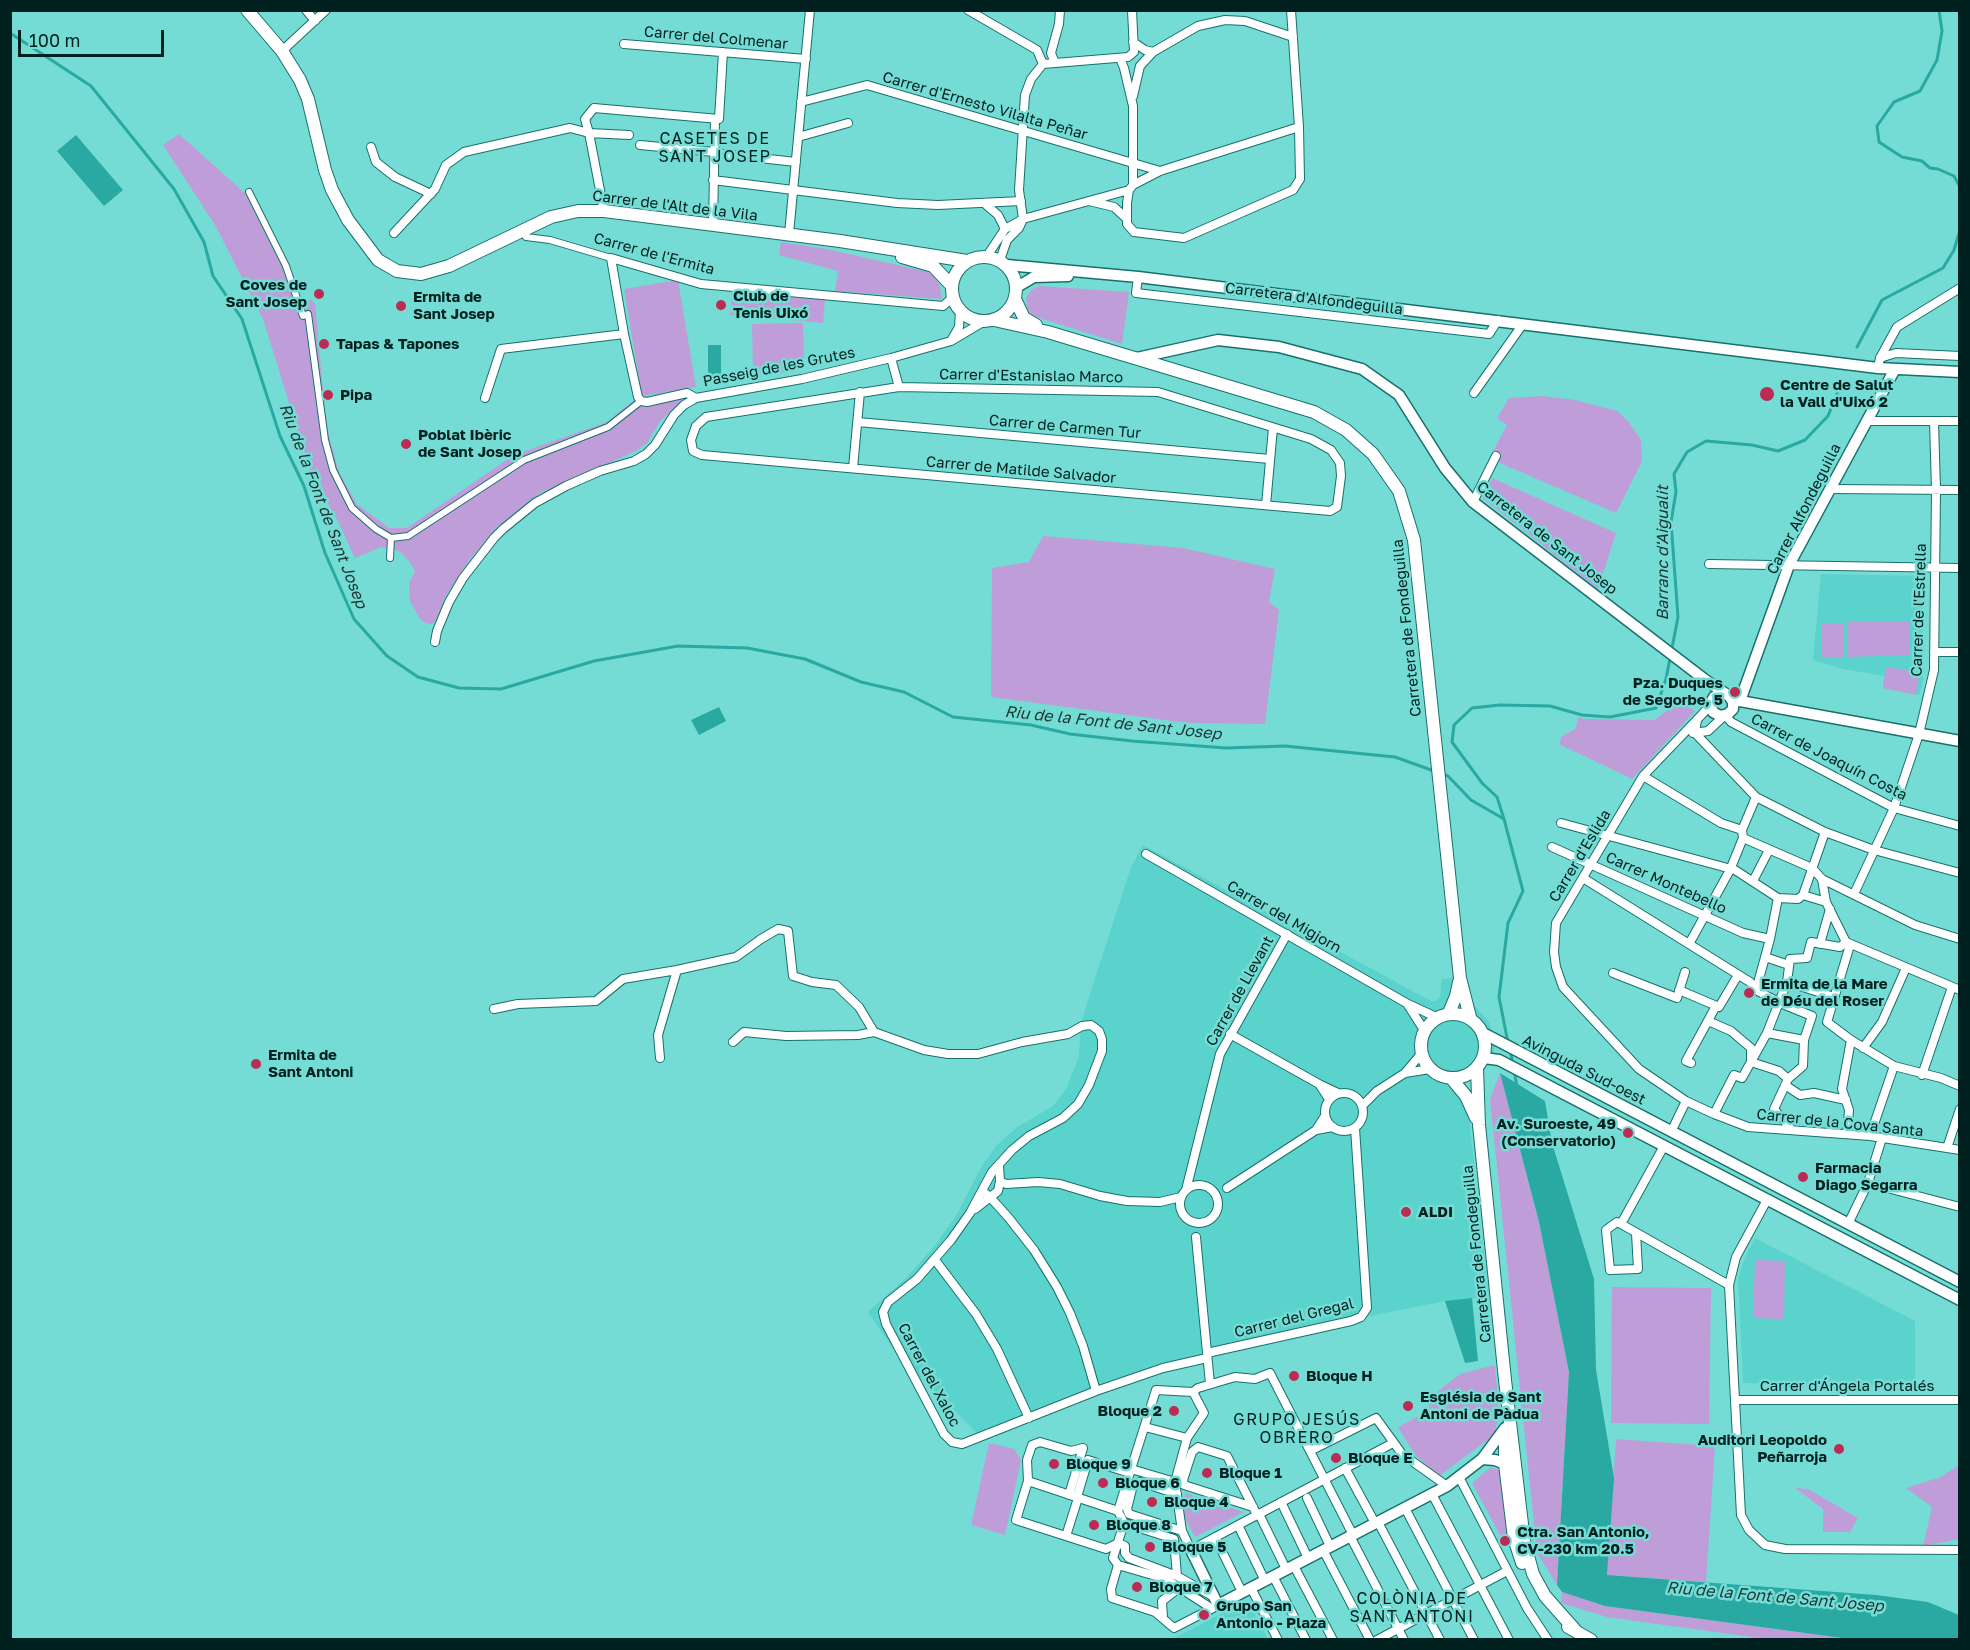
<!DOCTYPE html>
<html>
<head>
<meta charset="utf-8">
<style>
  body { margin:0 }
  #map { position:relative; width:1970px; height:1650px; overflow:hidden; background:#74dcd5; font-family:"Golos Text",sans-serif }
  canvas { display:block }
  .frame { position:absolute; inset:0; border:12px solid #00211f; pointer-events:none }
  .scale { position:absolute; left:18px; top:30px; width:146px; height:27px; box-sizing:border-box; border:3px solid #00211f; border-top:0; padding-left:8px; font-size:18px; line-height:21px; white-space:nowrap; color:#00211f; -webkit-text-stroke:4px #74dcd5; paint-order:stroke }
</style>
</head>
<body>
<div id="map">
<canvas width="1970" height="1650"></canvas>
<div class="frame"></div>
<div class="scale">100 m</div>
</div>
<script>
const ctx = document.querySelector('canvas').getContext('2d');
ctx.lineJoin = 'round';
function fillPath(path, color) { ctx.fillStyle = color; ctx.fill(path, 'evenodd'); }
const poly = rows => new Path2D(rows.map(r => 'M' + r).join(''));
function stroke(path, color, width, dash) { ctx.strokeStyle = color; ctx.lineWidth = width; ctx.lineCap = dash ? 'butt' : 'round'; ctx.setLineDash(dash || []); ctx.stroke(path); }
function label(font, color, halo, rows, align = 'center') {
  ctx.font = font + ' "Golos Text",sans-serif'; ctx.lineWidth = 5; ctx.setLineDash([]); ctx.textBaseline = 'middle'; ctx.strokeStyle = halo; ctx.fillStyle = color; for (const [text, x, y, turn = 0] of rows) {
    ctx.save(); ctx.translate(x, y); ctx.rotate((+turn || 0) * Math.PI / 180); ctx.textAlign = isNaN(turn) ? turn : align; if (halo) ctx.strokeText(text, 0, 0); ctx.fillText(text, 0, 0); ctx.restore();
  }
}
fillPath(poly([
  [1821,574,1922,576,1923,681,1919,695,1883,688,1884,676,1843,669,1813,660],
  [1143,845,1431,1001,1436,1001,1440,997,1442,979,1465,977,1469,999,1489,1022,1495,1041,1495,1048,1489,1064,1480,1075,1465,1081,1489,1297,1446,1301,1354,1319,1217,1351,1055,1407,985,1441,896,1353,868,1312,907,1277,933,1248,956,1216,983,1164,997,1145,1016,1128,1053,1106,1066,1089,1079,1057,1081,1023,1087,1003,1131,867],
  [1755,1238,1915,1321,1915,1386,1743,1383,1738,1278,1745,1258],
  [1247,1600,1268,1639,1173,1639]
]), '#5ad3cc');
fillPath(poly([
  [179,134,248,196,290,270,301,307,311,299,315,304,325,411,329,436,339,472,357,504,389,528,407,528,514,455,607,422,634,400,645,405,688,397,660,421,647,443,636,451,540,493,497,527,468,562,445,597,436,621,432,624,425,623,420,619,410,601,409,583,415,571,410,562,399,551,381,547,355,558,338,521,311,474,263,319,215,225,163,145],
  [781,242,827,249,928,272,936,278,940,287,942,299,835,291,838,271,779,255],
  [678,280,696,387,642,396,624,289],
  [1039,286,1129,292,1122,344,1033,316,1027,308,1026,298,1031,290],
  [732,292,825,300,823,323,730,315],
  [803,323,804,369,779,373,753,374,752,324],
  [1542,396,1575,400,1617,411,1628,421,1641,440,1642,461,1616,513,1500,463,1492,453,1507,425,1497,418,1509,398],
  [1492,478,1616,533,1598,589,1483,498],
  [1043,536,1183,548,1275,569,1269,602,1279,610,1265,724,1188,723,991,697,992,568,1029,562],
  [1909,621,1909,655,1848,657,1847,622],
  [1821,623,1843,623,1843,657,1821,657],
  [1886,667,1920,672,1916,695,1883,688],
  [1679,702,1695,711,1632,779,1559,744,1562,736,1575,729,1579,717,1584,719,1654,720],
  [1500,1073,1540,1227,1569,1373,1557,1585,1537,1553,1490,1099],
  [1755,1260,1785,1261,1784,1319,1753,1318],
  [1612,1287,1711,1288,1709,1424,1611,1423],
  [1495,1365,1499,1415,1494,1435,1439,1476,1415,1455,1398,1427,1428,1411,1430,1401,1436,1393,1460,1374],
  [1616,1439,1715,1446,1706,1582,1607,1575],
  [989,1443,1014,1449,1021,1460,1005,1535,971,1525],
  [1959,1465,1959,1539,1923,1546,1932,1507,1906,1488,1941,1477],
  [1491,1467,1501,1471,1514,1538,1502,1539,1472,1483],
  [1795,1488,1808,1489,1858,1518,1850,1532,1823,1532,1823,1509],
  [1185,1493,1244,1512,1195,1537,1184,1517],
  [1562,1592,1605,1606,1850,1639,1766,1639,1607,1617,1561,1603]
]), '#bf9dd9');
fillPath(poly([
  [76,135,123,190,104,206,57,151],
  [708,345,721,345,721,376,708,376],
  [719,707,726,721,699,735,691,720],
  [1500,1073,1545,1101,1552,1143,1594,1279,1596,1370,1614,1478,1607,1575,1876,1595,1928,1602,1959,1615,1959,1639,1850,1639,1605,1606,1562,1592,1557,1585,1569,1372,1539,1222],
  [1472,1298,1478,1361,1465,1363,1445,1301]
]), '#29a9a2');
stroke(poly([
  [1939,10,1942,31,1937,60,1920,91,1894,102,1877,126,1879,142,1902,157,1922,161,1930,168,1938,169,1954,176,1960,187],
  [10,33,91,86,174,189,204,242,213,276,242,319,280,436,304,486,325,553,354,619,387,656,418,677,459,688,501,689,594,661,678,646,747,648,805,659,861,682,904,692,953,717,1031,725,1070,734,1132,741,1226,748,1285,746,1395,757,1434,771],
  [1857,347,1882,300,1943,268,1954,250,1960,230],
  [1443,774,1448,776,1471,800,1504,819,1523,891,1508,923,1499,997,1508,1043],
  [1504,819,1497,797,1482,783,1452,742,1454,725,1472,708,1500,705,1550,706,1582,715,1610,717,1656,708,1666,679,1678,617,1671,522,1676,492,1674,474,1687,452,1706,441,1752,445,1778,451,1805,440,1828,416,1842,381],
  [1510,1050,1513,1064],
  [1514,1070,1517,1087]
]), '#29a9a2', 3);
const pedestrian = poly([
  [249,192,286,266,303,316,308,314,325,440,333,470,352,508,376,529,391,538,408,536,524,460,608,427,641,401],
  [526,237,550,240,611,258],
  [390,558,391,538]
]);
const minor = poly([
  [306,10,315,21],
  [968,10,1037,50,1043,64,1128,57,1134,52,1132,10],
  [1291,10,1299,127,1300,179,1293,190,1184,238,1134,232,1127,224,1127,203,1129,190,1133,185,1160,171,1299,127],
  [1133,42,1145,50,1153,52,1198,26,1225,20,1245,21,1293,37],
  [624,44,806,59],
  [282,51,326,10],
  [1120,58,1124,68,1133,106,1133,185],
  [1055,63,1051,53,1059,24,1060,10],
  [1133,96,1140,66,1153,52],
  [801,102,867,85,1160,171],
  [798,137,848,123],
  [640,145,714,152],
  [371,147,376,162,395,177,431,194],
  [714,153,796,162],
  [713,180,897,203,938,205,1021,201],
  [1089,201,1114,207,1126,218],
  [984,203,998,215,1005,229],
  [604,211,589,133,585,119,594,108,719,119,723,52],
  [713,225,715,119],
  [394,233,435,189,446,165,464,152,570,128,589,133,629,135],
  [789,234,810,10],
  [987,256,1005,229,1023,219,1129,190],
  [1000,260,1007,240,1019,228,1023,219,1019,190,1025,95,1031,79,1043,64],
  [1138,277,1136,293,1489,334,1498,320],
  [952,339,959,327,960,311],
  [891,358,899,387],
  [1880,358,1896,353,1960,356],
  [1878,368,1880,358,1897,327,1960,288],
  [899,387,1158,392,1311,439,1331,450,1340,463,1341,476,1337,507,1330,511,702,455,693,451,691,440,696,426,706,417,899,387],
  [1474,393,1523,324],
  [485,398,501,349,624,334],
  [696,398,687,393,647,402,641,401,638,397,624,334,611,258,701,284,943,306,952,298],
  [1867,421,1960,421],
  [858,422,1270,459],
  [853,468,860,392],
  [1830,489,1960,490],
  [1473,502,1496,456],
  [1266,505,1273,428],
  [1709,564,1960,568],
  [435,642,437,631,449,602,463,578,494,538,503,529,535,503,566,486,600,471,634,461,646,454,655,445,674,415,684,405,696,398,802,379,891,358,951,341,983,322],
  [1934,652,1960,652],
  [1710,706,1643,776,1556,923,1554,952,1556,967,1563,987,1639,1069,1686,1101,1714,1114,1748,1127,1870,1136,1960,1150],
  [1725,715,1731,722,1894,808,1960,826],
  [1697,720,1695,733,1756,797,1825,832,1874,850,1960,873],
  [1693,733,1708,731,1724,716],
  [1643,776,1721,823,1742,830],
  [1561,823,1735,870,1778,898,1798,899,1803,895],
  [1743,838,1812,868,1822,879,1915,925,1960,939],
  [1552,847,1743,933,1770,939],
  [1146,854,1408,1004,1436,1017],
  [1583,878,1750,982,1756,990,1780,1003,1812,1016,1804,1040,1803,1066,1788,1079,1774,1109,1792,1130],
  [1822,879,1826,902,1846,942,1960,990],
  [1753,881,1769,850],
  [1854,894,1894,808,1919,734,1934,670,1936,490,1934,421],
  [1803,895,1825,832],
  [1803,895,1826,902],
  [1689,944,1730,870,1743,838,1742,830,1756,797],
  [1820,944,1830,909],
  [1850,945,1827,1022,1851,1040,1894,1066,1941,1078,1960,1086],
  [1765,957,1789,965],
  [1613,973,1677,998,1685,972],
  [1787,982,1834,997],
  [1679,990,1719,1007,1738,975],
  [1756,990,1770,939,1778,898],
  [1408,1005,1424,1030],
  [494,1009,518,1004,596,1001,623,979,677,970,736,957,761,939,778,929,788,931,793,976,812,982,836,985,859,1007,874,1032,924,1050,948,1054,978,1054,1022,1042,1068,1034,1082,1026,1091,1025,1099,1031,1102,1039,1102,1051,1089,1085,1078,1104,1063,1118,1029,1136,1012,1150,992,1172,970,1213,951,1240,917,1279,888,1302,883,1312,886,1324,944,1434,952,1442,962,1444,1096,1391,1163,1368,1207,1358],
  [1708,1021,1731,1031,1751,1048,1751,1062,1779,1071,1788,1079],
  [1767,1033,1804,1040],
  [1230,1034,1319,1084],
  [733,1042,744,1032,786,1036,858,1035,874,1032],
  [1863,1048,1882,1022,1906,968],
  [660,1058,658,1035,677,970],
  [1691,1063,1686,1061,1716,1006],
  [1405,1073,1430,1069],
  [1922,1075,1952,987],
  [1785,1085,1800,1095,1814,1093,1846,1100],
  '1325 1112a19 19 0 1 1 38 0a19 19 0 1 1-38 0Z',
  [1329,1099,1319,1084,1338,1093],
  [1363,1105,1377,1091,1405,1073,1421,1054],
  [1714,1114,1734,1075,1742,1078,1767,1033,1787,982,1790,959,1807,958,1811,942,1840,947,1846,942],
  [1325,1116,1316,1130,1333,1127],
  [1671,1132,1686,1101],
  [1847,1134,1849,1110,1842,1089,1851,1040],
  [1870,1136,1894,1066],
  [1947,1148,1960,1109],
  [1000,1181,1006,1184,1038,1182,1060,1184,1100,1196,1127,1201,1160,1202,1181,1197],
  [1868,1183,1960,1207],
  '1180 1204a19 19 0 1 1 38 0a19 19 0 1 1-38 0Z',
  [1227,1188,1316,1130],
  [1186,1190,1220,1054,1287,934],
  [982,1191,989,1196,1008,1217,1034,1250,1057,1287,1070,1313,1083,1346,1096,1391],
  [1767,1200,1736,1257,1729,1285,1741,1515,1749,1530,1765,1545,1785,1549,1960,1550],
  [975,1209,998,1191,1000,1181,999,1166],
  [1621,1224,1729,1285],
  [1621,1224,1617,1222,1606,1230,1610,1270,1638,1269,1636,1233],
  [1621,1224,1664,1146],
  [1848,1224,1868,1183,1882,1138],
  [1196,1237,1210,1384],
  [935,1260,976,1314,997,1349,1029,1418],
  [1207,1353,1351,1321,1361,1317,1367,1308,1355,1128],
  [1193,1392,1204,1413,1187,1438,1175,1482,1182,1531,1191,1550,1393,1443],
  [1735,1400,1960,1400],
  [1145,1427,1187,1438],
  [1310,1451,1376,1418,1402,1454,1447,1486],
  [1345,1468,1375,1523],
  [1131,1469,1118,1511,1124,1523,1113,1558,1118,1565,1166,1579,1211,1608],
  [1459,1477,1527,1608,1548,1640],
  [1028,1481,1027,1460,1032,1445,1040,1442,1071,1451,1083,1448,1069,1495],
  [1175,1482,1131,1469,1156,1390,1193,1392,1198,1388,1235,1377,1255,1379,1270,1373,1353,1535],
  [1177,1494,1140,1482,1133,1485,1127,1509,1129,1514,1182,1531],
  [1432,1494,1509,1640],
  [1077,1497,1088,1460,1130,1473],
  [1307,1498,1330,1546],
  [1281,1502,1308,1558],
  [1253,1507,1184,1485,1183,1480,1192,1452,1198,1447,1227,1456,1253,1507,1257,1515],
  [1405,1508,1474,1640],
  [1259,1514,1286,1569],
  [1378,1522,1440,1640],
  [1238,1525,1265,1581],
  [1066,1536,1078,1498],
  [1350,1536,1404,1640],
  [1215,1537,1242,1592],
  [1118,1543,1106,1549,1016,1520,1028,1481,1118,1511],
  [1118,1543,1125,1546,1125,1553,1129,1558,1177,1576,1174,1539,1124,1523],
  [1323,1550,1370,1640],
  [1118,1565,1111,1589,1112,1598,1155,1612,1174,1628,1215,1607],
  [1294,1566,1333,1640],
  [1177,1576,1214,1597],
  [1273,1576,1306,1640],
  [1251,1588,1278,1640],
  [1163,1618,1162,1601,1179,1588],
  [1377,1640,1507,1571]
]);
const tertiary = poly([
  [1007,265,1138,277,1878,368,1960,372],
  [1017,287,1034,277,1068,276],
  [1137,358,1218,340,1279,347,1362,369,1399,395,1445,468,1473,502,1704,679,1729,696,1733,702,1733,709,1728,714,1720,716,1713,712,1710,704,1714,697,1722,693],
  [1740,701,1789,565,1895,369],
  [1733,702,1740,701,1960,741],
  [1483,1033,1960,1282],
  [1484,1058,1499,1060,1960,1300],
  [1482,1459,1495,1460,1505,1464],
  [1191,1550,1218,1605,1447,1486,1482,1459,1505,1428]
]);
const secondary = poly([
  [247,10,282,51,300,80,308,99,325,170,332,190,348,220,378,260,397,271,421,274,449,266,551,217,578,211,604,211,840,241,967,261],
  '952 289a32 32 0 1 1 64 0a32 32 0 1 1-64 0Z',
  [902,257,933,266,951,285],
  [1015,299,1024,318,1036,325],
  [994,320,1048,332,1314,412,1346,430,1373,454,1399,491,1414,540,1460,978,1470,1017],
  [1449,1013,1456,996,1459,982],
  '1421 1046a32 32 0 1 1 64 0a32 32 0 1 1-64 0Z',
  [1477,1068,1479,1125,1505,1380,1524,1541,1533,1574,1545,1596,1576,1631],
  [1451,1078,1466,1096,1476,1118],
  [1505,1439,1505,1464,1514,1538,1522,1563],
  [1568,1627,1591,1640]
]);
stroke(pedestrian, '#18706c', 8);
stroke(minor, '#18706c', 10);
stroke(tertiary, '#18706c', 13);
stroke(secondary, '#18706c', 14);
stroke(pedestrian, '#fff', 6);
stroke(minor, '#fff', 8);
stroke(tertiary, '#fff', 10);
stroke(secondary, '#fff', 12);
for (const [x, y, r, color] of [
  [319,294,6,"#bb2b54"],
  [721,305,6,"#bb2b54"],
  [401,306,6,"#bb2b54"],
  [324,344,6,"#bb2b54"],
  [1767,394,8,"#bb2b54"],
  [328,395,6,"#bb2b54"],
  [406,444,6,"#bb2b54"],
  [1735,692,6,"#bb2b54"],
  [1749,993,6,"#bb2b54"],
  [256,1064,6,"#bb2b54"],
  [1628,1133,6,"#bb2b54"],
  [1803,1177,6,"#bb2b54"],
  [1406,1212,6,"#bb2b54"],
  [1294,1376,6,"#bb2b54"],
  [1408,1406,6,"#bb2b54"],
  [1174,1411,6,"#bb2b54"],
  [1839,1449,6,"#bb2b54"],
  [1336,1458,6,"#bb2b54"],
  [1054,1464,6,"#bb2b54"],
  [1207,1473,6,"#bb2b54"],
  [1103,1483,6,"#bb2b54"],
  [1152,1502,6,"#bb2b54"],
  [1094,1525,6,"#bb2b54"],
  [1505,1541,6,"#bb2b54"],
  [1150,1547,6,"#bb2b54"],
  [1137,1587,6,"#bb2b54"],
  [1204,1615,6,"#bb2b54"]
]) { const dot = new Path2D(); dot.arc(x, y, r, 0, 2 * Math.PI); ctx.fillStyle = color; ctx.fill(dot); stroke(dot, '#74dcd5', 2); }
label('15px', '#00211f', '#74dcd5', [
  ["Carrer del Colmenar",716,38,5],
  ["Carrer d'Ernesto Vilalta Peñar",985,106,16],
  ["Carrer de l'Alt de la Vila",675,206,7],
  ["Carrer de l'Ermita",654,254,15],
  ["Carretera d'Alfondeguilla",1314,299,7],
  ["Passeig de les Grutes",779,367,-11],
  ["Carrer d'Estanislao Marco",1031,376,1],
  ["Carrer de Carmen Tur",1065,427,5],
  ["Carrer de Matilde Salvador",1021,470,5],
  ["Carrer Alfondeguilla",1804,509,-63],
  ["Carretera de Sant Josep",1547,538,38],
  ["Carrer de l'Estrella",1919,610,-88],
  ["Carretera de Fondeguilla",1407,628,-96],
  ["Carrer de Joaquín Costa",1829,757,27],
  ["Carrer d'Eslida",1580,856,-59],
  ["Carrer Montebello",1666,883,24],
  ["Carrer del Migjorn",1284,917,30],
  ["Carrer de Llevant",1240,991,-61],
  ["Avinguda Sud-oest",1584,1070,27],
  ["Carrer de la Cova Santa",1840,1123,6],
  ["Carretera de Fondeguilla",1477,1254,-96],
  ["Carrer del Gregal",1294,1318,-14],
  ["Carrer del Xaloc",929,1375,62],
  ["Carrer d'Ángela Portalés",1847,1386]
]);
label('bold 15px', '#00211f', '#74dcd5', [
  ["Coves de",307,285,"right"],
  ["Sant Josep",307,302,"right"],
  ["Club de",733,296],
  ["Tenis Uixó",733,313],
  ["Ermita de",413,297],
  ["Sant Josep",413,314],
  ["Tapas & Tapones",336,344],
  ["Centre de Salut",1780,385],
  ["la Vall d'Uixó 2",1780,402],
  ["Pipa",340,395],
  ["Poblat Ibèric",418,435],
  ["de Sant Josep",418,452],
  ["Pza. Duques",1723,683,"right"],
  ["de Segorbe, 5",1723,700,"right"],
  ["Ermita de la Mare",1761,984],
  ["de Déu del Roser",1761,1001],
  ["Ermita de",268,1055],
  ["Sant Antoni",268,1072],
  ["Av. Suroeste, 49",1616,1124,"right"],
  ["(Conservatorio)",1616,1141,"right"],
  ["Farmacia",1815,1168],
  ["Diago Segarra",1815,1185],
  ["ALDI",1418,1212],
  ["Bloque H",1306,1376],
  ["Església de Sant",1420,1397],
  ["Antoni de Pàdua",1420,1414],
  ["Bloque 2",1162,1411,"right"],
  ["Auditori Leopoldo",1827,1440,"right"],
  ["Peñarroja",1827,1457,"right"],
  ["Bloque E",1348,1458],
  ["Bloque 9",1066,1464],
  ["Bloque 1",1219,1473],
  ["Bloque 6",1115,1483],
  ["Bloque 4",1164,1502],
  ["Bloque 8",1106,1525],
  ["Ctra. San Antonio,",1517,1532],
  ["CV-230 km 20.5",1517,1549],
  ["Bloque 5",1162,1547],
  ["Bloque 7",1149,1587],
  ["Grupo San",1216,1606],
  ["Antonio - Plaza",1216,1623]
], 'left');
ctx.letterSpacing = '1.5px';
label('16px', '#00211f', '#74dcd5', [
  ["CASETES DE",715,139],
  ["SANT JOSEP",715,157],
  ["GRUPO JESÚS",1297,1420],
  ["OBRERO",1297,1438],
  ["COLÒNIA DE",1412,1599],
  ["SANT ANTONI",1412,1617]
]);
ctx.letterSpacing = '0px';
label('italic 16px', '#1b3533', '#74dcd5', [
  ["Riu de la Font de Sant Josep",323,506,69],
  ["Barranc d'Aigualit",1663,553,-90],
  ["Riu de la Font de Sant Josep",1113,723,6],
  ["Riu de la Font de Sant Josep",1775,1597,5]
]);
</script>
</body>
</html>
